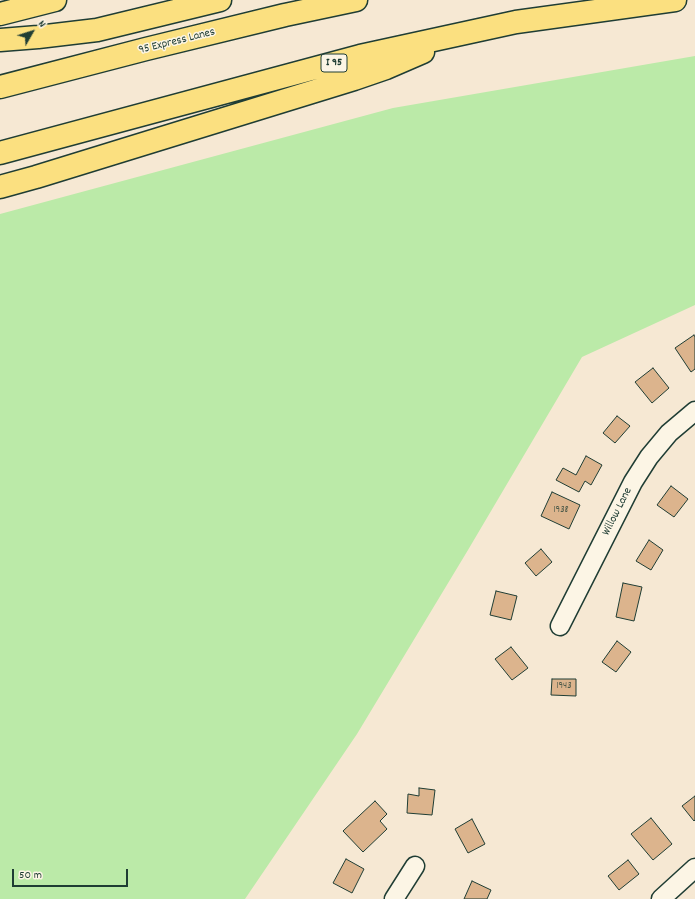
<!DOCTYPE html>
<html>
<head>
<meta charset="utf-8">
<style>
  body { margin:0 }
  #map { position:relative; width:695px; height:899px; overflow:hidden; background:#f6e8d3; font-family:Dekko,sans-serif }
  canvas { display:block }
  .north { position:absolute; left:12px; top:12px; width:40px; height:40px; -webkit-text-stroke:3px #fcf5e5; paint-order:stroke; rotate:51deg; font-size:11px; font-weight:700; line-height:16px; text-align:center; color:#1f3d34 }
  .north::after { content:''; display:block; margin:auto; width:14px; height:18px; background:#1f3d34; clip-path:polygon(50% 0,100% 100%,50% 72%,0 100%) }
  .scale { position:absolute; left:12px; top:869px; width:116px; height:18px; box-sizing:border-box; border:2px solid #1f3d34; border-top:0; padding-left:5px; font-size:12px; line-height:14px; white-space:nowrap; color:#1f3d34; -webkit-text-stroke:3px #fcf5e5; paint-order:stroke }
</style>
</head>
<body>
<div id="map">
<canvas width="695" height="899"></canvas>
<div class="north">N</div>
<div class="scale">50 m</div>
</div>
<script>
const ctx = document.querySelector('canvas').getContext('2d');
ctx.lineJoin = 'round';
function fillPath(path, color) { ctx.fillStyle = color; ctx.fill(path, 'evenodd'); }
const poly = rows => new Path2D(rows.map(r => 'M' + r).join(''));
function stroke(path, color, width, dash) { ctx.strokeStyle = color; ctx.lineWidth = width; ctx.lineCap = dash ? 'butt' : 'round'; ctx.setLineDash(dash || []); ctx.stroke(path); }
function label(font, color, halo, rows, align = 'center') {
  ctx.font = font + ' Dekko,sans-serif'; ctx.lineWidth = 3; ctx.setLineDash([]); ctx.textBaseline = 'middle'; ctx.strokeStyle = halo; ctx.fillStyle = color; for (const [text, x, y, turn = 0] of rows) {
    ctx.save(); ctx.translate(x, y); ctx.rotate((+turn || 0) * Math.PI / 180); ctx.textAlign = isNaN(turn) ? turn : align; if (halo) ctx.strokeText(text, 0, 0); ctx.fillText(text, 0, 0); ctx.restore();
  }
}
fillPath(poly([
  [695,56,695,305,582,357,468,550,357,734,245,899,0,899,0,214,393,108]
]), '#bbeaa8');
const building = poly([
  [694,335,695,337,695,369,691,372,675,348,694,335],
  [653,368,669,388,652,403,635,382,653,368],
  [617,416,630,426,615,443,603,433,617,416],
  [586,456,602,465,591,485,585,481,579,492,556,480,563,468,576,475,586,456],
  [671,486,688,499,674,517,657,505,671,486],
  [552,492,580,505,569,529,541,516,552,492],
  [649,540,663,550,651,570,636,561,649,540],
  [541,549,552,562,536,576,525,563,541,549],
  [623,583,642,587,634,621,616,617,623,583],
  [496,591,517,596,511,620,490,615,496,591],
  [617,641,631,652,616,672,602,662,617,641],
  [511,647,528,668,512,680,495,659,511,647],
  [552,679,576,679,576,696,551,695,552,679],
  [419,788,435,790,432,815,407,813,408,794,419,796,419,788],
  [695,796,695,820,694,821,682,806,695,796],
  [375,801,387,814,380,821,387,829,363,852,343,831,375,801],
  [651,818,672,844,653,860,631,834,651,818],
  [472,819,485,844,468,853,455,829,472,819],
  [346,859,364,869,352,893,333,883,346,859],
  [628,860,639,874,619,890,608,876,628,860],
  [472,881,491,890,487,899,464,899,472,881]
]);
fillPath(building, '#dcb48d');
stroke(building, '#1f3d34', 1);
const minor = poly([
  [560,626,633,482,649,457,669,433,695,411],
  [394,899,415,866],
  [661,899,695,868]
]);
const motorway = poly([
  [0,14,55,0],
  [0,40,38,37,97,30,220,0],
  [0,87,146,49,285,15,356,0],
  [0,153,360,56,516,22,675,0],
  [0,187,36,177,354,79,386,68,423,52]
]);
stroke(minor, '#1f3d34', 21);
stroke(motorway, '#1f3d34', 25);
stroke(minor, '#fcf5e5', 18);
stroke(motorway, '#fbe080', 22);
label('10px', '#4e5b4a', null, [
  ["1938",561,511],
  ["1943",564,687]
]);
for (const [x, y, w] of [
  [334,63,26]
]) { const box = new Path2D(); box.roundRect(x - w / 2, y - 9, w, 18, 3); ctx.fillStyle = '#fcf5e5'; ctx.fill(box); stroke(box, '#1f3d34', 1); }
label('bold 11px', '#1f3d34', null, [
  ["I 95",334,63]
]);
label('12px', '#1f3d34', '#fcf5e5', [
  ["95 Express Lanes",177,42,-14],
  ["Willow Lane",618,512,-63]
]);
</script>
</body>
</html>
